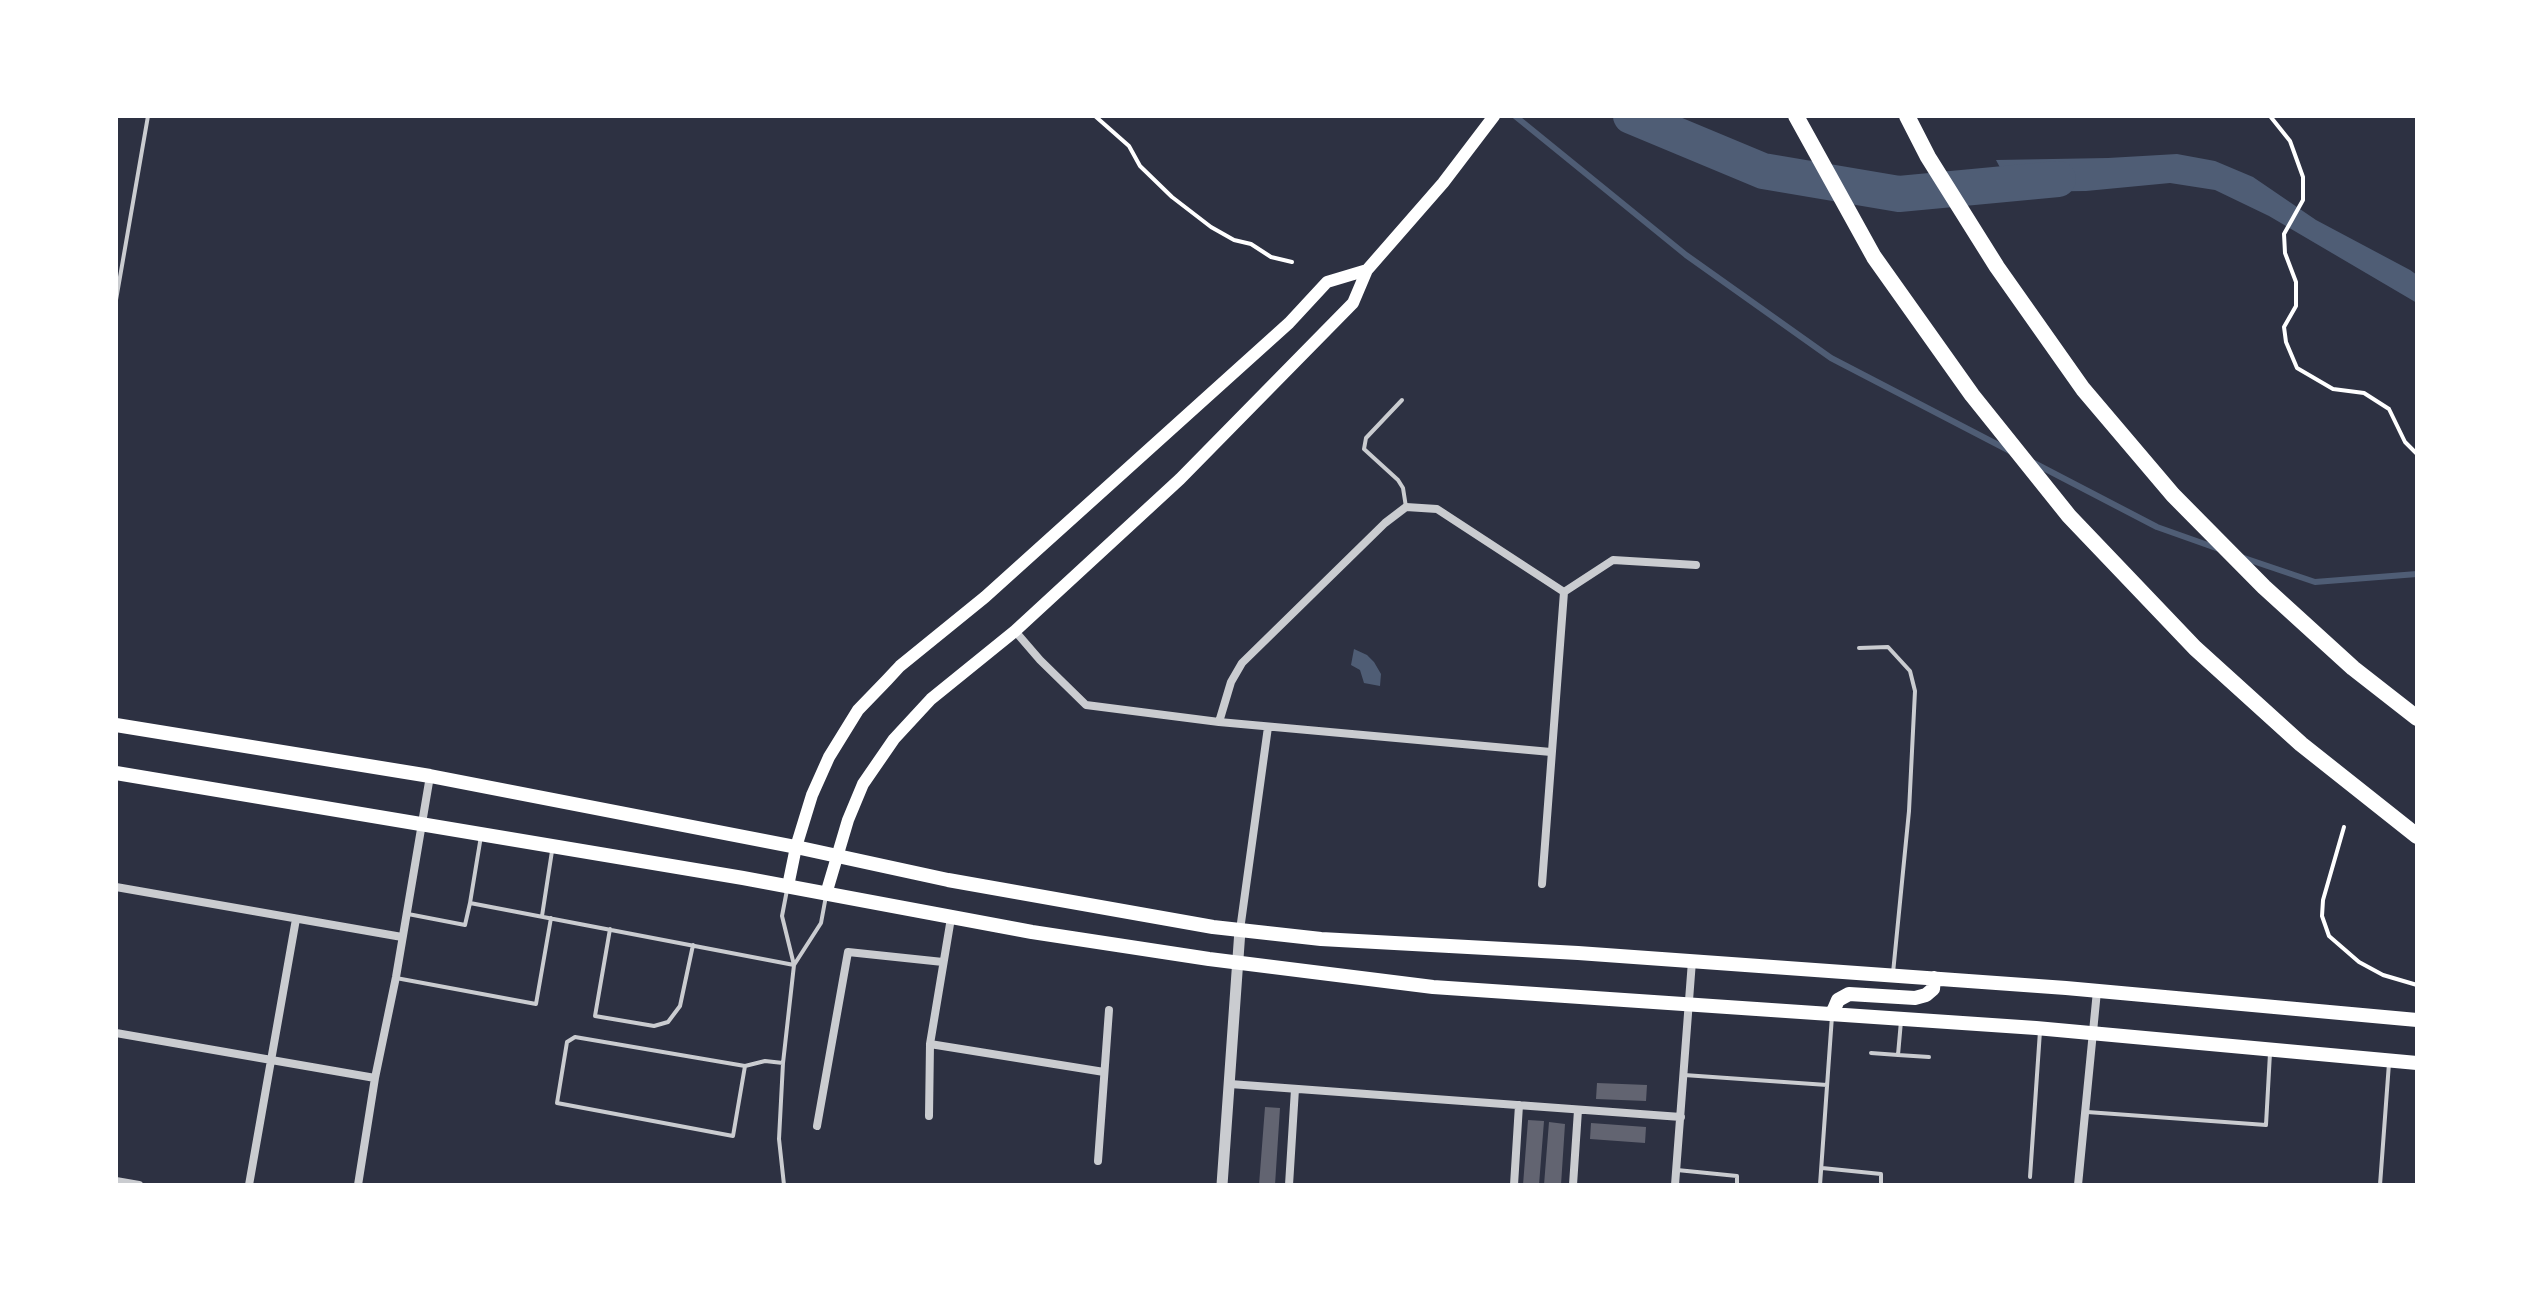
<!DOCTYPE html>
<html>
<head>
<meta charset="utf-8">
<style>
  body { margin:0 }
  #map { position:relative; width:2533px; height:1301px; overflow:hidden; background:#2d3142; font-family:Arial,sans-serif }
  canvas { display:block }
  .frame { position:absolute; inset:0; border:118px solid #fff; pointer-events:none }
</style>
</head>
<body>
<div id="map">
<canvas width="2533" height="1301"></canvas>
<div class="frame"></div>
</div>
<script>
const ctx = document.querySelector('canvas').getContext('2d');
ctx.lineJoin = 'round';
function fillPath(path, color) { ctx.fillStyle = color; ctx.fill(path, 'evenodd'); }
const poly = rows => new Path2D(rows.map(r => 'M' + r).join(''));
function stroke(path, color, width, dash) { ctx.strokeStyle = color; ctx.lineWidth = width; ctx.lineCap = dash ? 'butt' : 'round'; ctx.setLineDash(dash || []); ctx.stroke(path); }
fillPath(poly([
  [2177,154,2215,161,2253,177,2316,220,2410,270,2417,275,2417,303,2269,216,2215,190,2170,183,2086,191,2013,192,1996,160,2108,158],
  [1354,649,1367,655,1374,662,1381,674,1380,686,1364,683,1360,670,1351,665]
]), '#4f5d75');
stroke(poly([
  [1515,116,1686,255,1831,358,2010,451],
  [2034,463,2157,527,2219,549],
  [2241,557,2315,582,2417,574]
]), '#4f5d75', 6);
stroke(poly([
  [1631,116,1763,171,1899,194,2058,179]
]), '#4f5d75', 36);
fillPath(poly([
  [1597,1083,1647,1085,1646,1101,1596,1099],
  [1265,1107,1280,1108,1275,1185,1259,1185],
  [1528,1120,1544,1121,1539,1185,1523,1185],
  [1549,1122,1565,1124,1561,1185,1544,1185],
  [1591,1123,1646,1127,1645,1143,1590,1139]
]), '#626471');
stroke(poly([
  [1095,116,1129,146,1140,166,1172,197,1211,227,1234,240,1251,244,1271,257,1292,262],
  [2270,116,2290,141,2303,177,2303,200,2284,234,2285,253,2296,282,2296,306,2284,327,2286,342,2297,368,2333,389,2364,393,2389,409,2405,442,2417,454],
  [2344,827,2323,900,2322,916,2329,936,2359,962,2383,975,2417,985]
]), '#fff', 4);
stroke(poly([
  [116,300,148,116],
  [1402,400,1366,438,1364,449,1398,480,1403,488,1406,507],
  [1859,648,1888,647,1910,671,1915,691,1909,811,1893,973],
  [481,836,470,903,794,965],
  [408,914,465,925,470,903],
  [542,916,552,851],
  [610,929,595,1016,654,1026,668,1022,680,1006,693,945],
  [794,965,821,923,826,896],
  [396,978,536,1004,551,918],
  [1901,1021,1898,1055,1929,1057],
  [1871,1053,1898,1055],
  [745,1066,733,1136,557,1103,567,1042,575,1037,745,1066,765,1061,783,1063],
  [1684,1075,1827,1085],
  [2087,1112,2266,1125,2270,1053],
  [1822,1168,1881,1174,1881,1185],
  [1677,1170,1737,1176,1737,1185],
  [2030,1177,2040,1031],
  [784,1185,779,1139,783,1063,794,965,782,916,787,890],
  [1820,1185,1832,1016],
  [2380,1185,2389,1063]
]), '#caccd0', 4);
stroke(poly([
  [1564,592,1613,560,1696,565],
  [1015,631,1040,660,1086,705,1219,722,1551,752],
  [1219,722,1231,682,1242,663,1385,523,1406,507,1437,509,1564,592,1542,884],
  [116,887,402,937],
  [1240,930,1268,727],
  [116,1033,375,1078],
  [930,1044,1104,1072],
  [1230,1084,1681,1117],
  [929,1116,930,1044,951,918],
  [817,1126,848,952,943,962],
  [1098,1161,1109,1010],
  [116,1181,139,1185],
  [249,1185,296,919],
  [358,1185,375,1078,396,977,430,776],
  [1289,1185,1295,1089],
  [1514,1185,1519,1105],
  [1573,1185,1578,1110],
  [1675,1185,1692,961],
  [2078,1185,2097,991]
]), '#caccd0', 8);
stroke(poly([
  [1222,1185,1240,930]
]), '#caccd0', 11);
stroke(poly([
  [788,886,796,847,812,795,829,757,858,710,887,680,900,666,985,597,1289,323,1327,282,1367,270],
  [826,894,848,820,863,784,894,739,931,699,1015,631,1180,479,1353,303,1367,270,1443,183,1494,116]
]), '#fff', 12);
stroke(poly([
  [116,725,430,776,796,847,948,880,1213,927,1321,939,1578,953,2066,988,2417,1020],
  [116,773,743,878,1032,932,1209,959,1433,987,2036,1028,2417,1063],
  [1832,1014,1838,1000,1849,994,1915,998,1926,995,1933,989,1934,978]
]), '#fff', 14);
stroke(poly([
  [1796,116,1874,257,1972,395,2069,516,2195,648,2301,744,2417,836],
  [1907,116,1928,157,1997,267,2083,389,2173,495,2264,587,2353,668,2417,718]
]), '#fff', 16);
</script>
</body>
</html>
